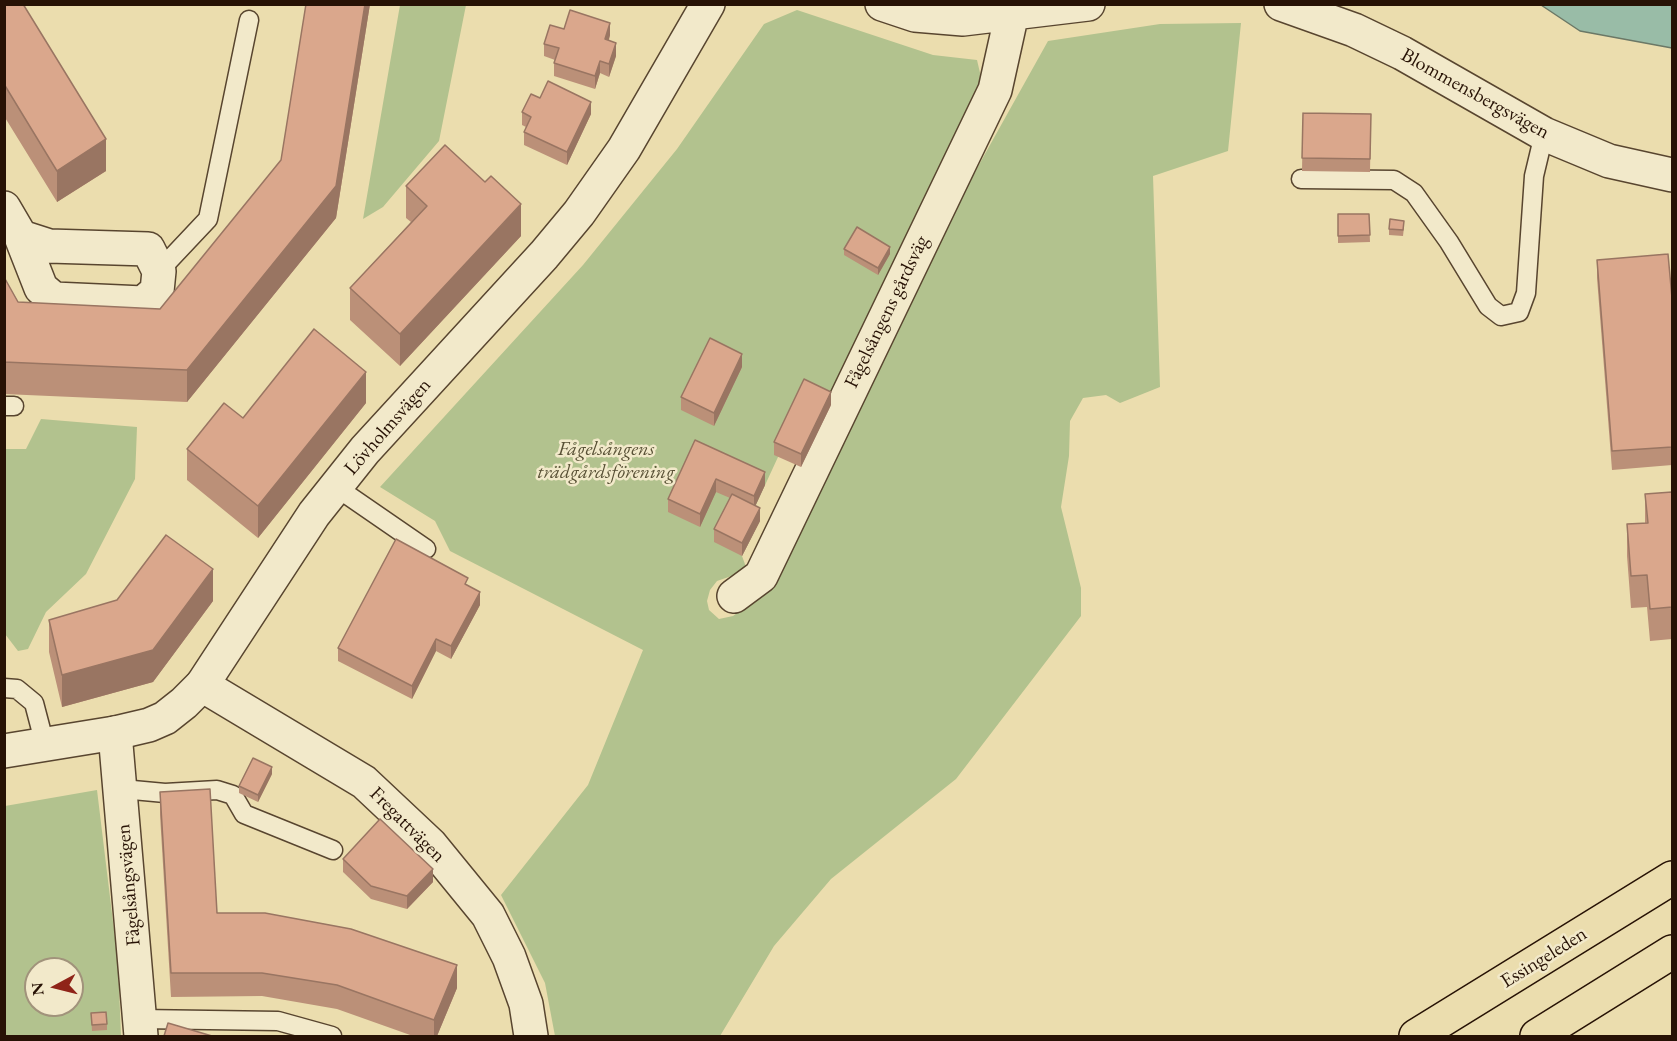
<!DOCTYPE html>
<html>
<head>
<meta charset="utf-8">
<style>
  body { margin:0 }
  #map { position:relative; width:1677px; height:1041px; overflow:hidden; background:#ebddae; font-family:"EB Garamond",serif }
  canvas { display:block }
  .frame { position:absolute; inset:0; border:6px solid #271205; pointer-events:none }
  .north { position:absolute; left:24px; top:957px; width:60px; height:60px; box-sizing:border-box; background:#f2e9ca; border:2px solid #a1937b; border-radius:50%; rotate:263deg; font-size:16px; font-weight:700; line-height:24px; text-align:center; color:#271205 }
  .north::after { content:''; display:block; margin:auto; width:21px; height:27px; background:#8f2418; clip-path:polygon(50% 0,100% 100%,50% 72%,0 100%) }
</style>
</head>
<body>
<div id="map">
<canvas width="1677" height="1041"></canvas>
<div class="frame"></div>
<div class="north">N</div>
</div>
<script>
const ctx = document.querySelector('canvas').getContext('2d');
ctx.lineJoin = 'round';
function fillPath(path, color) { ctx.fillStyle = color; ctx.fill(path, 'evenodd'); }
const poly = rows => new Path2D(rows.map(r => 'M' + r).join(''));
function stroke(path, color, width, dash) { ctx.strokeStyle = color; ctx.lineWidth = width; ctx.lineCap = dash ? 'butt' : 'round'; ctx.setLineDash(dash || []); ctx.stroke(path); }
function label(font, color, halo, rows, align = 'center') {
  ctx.font = font + ' "EB Garamond",serif'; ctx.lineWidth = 5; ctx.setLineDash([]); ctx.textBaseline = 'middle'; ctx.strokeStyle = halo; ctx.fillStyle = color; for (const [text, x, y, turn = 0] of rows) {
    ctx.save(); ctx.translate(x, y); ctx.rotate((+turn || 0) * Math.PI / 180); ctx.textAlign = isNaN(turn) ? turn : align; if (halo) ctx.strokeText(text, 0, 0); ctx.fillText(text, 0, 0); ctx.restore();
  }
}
fillPath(poly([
  [400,5,466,5,439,141,383,207,363,219],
  [797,10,933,55,977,60,984,90,831,405,778,457,754,509,748,515,760,521,742,556,746,567,743,572,717,581,710,590,707,601,709,610,719,619,733,616,758,598,899,308,1048,41,1160,24,1241,23,1228,151,1153,176,1160,387,1120,403,1106,395,1083,398,1070,421,1069,456,1061,507,1081,588,1081,616,956,779,831,879,774,946,720,1036,555,1036,545,983,501,895,588,785,643,650,450,551,435,521,380,487,583,265,677,149,764,24],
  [41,419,137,427,135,479,86,574,46,612,28,649,18,651,5,634,5,449,26,449],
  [97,790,118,963,121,1036,5,1036,5,806],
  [36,969,72,969,72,1005,36,1005]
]), '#b2c28e');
const water = poly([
  [1541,5,1672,5,1672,48,1580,31,1541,5]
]);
fillPath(water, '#99bca7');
stroke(water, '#6b7866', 1.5);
const service = poly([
  [1301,179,1394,180,1414,193,1449,242,1488,306,1501,316,1519,312,1526,293,1534,176,1544,134],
  [159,271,208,219,249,20],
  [4,406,14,406],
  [336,487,426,549],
  [4,688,17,689,34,703,45,745],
  [122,789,165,793,217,790,233,795,244,814,333,850],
  [140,1019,278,1021,332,1036]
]);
const minor = poly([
  [882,4,915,15,963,19,1088,4],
  [1281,4,1354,30,1402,53,1544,134,1609,161,1672,175],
  [4,208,21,237,41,288,54,299,143,303,157,291,159,271,148,249,49,246,21,237],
  [734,596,761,576,995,90,1012,13],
  [202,685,364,782,430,844,488,915,509,957,526,1004,531,1036],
  [115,733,141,1036]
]);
const tertiary = poly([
  [4,751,115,733,149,725,165,718,184,703,202,685,314,514,365,450,544,255,579,213,624,149,708,4]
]);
const motorway = poly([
  [1416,1036,1672,878],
  [1537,1036,1672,952]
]);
stroke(service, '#58452f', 21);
stroke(minor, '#58452f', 36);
stroke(tertiary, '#58452f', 36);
stroke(motorway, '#271205', 36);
stroke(service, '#f2e9ca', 18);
stroke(minor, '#f2e9ca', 33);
stroke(tertiary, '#f2e9ca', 33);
stroke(motorway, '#ebddae', 33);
fillPath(poly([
  [4,4,106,171,57,202,4,116],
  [306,4,370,4,336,218,187,402,4,394,4,277,18,302,160,309,281,160],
  [564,29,610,35,609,40,616,56,609,77,600,73,595,89,554,76,554,63,555,60,544,56,544,44],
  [540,98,591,114,567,165,524,145,524,132,526,127,522,125,522,112],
  [1303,113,1371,114,1370,172,1302,171],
  [406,186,521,236,400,366,350,320,350,288,411,222,406,218],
  [1338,214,1369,214,1370,242,1338,243],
  [1404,227,1403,236,1389,235,1389,229],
  [844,249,890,254,878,275,844,255],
  [1597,260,1672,298,1672,465,1612,470,1597,278],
  [742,367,714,426,681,410,681,397],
  [366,403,258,538,187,480,187,449,243,418],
  [831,405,801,467,774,455,774,442],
  [695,440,765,485,755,506,760,521,742,556,714,542,714,529,730,498,716,492,700,527,668,512,668,499],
  [1672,492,1672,639,1650,641,1647,607,1631,608,1627,556,1627,524,1645,523,1645,494],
  [468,586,480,605,451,659,436,651,412,699,338,661,338,648],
  [213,601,153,682,62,707,49,652,49,620],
  [272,774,258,802,239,793,239,786],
  [160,792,217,913,457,988,437,1036,413,1036,337,1009,262,996,171,997,160,815],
  [343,859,433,882,407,909,371,899,343,872],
  [91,1013,107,1024,107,1030,92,1031]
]), '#bb9078');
fillPath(poly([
  [365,4,370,4,336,218,187,402,187,370],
  [610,23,610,35,605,52,605,39],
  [616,43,616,56,609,77,609,64],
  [600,61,600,73,595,89,595,76],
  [591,102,591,114,567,165,567,152],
  [106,139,106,171,57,202,57,171],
  [521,204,521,236,400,366,400,334],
  [890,247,890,254,878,275,878,268],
  [742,354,742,367,714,426,714,413],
  [366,372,366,403,258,538,258,506],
  [831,392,831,405,801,467,801,454],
  [765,472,765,485,754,509,754,496],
  [716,479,716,492,700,527,700,514],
  [760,508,760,521,742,556,742,543],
  [213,569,213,601,153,682,62,707,62,675],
  [480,592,480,605,451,659,451,646],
  [436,639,436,651,412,699,412,686],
  [272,767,272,774,258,802,258,795],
  [433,869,433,882,407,909,407,896],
  [457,965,457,988,437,1036,434,1036,434,1020]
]), '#997562');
const building = poly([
  [4,4,23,4,106,139,57,171,4,84,4,4],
  [306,4,365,4,336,186,187,370,4,362,4,277,18,302,160,309,281,160,306,4],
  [570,10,610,23,605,39,616,43,609,64,600,61,595,76,554,63,559,48,544,44,550,25,564,29,570,10],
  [548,81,591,102,567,152,524,132,531,117,522,112,531,94,540,98,548,81],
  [1303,113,1371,114,1370,159,1302,158,1303,113],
  [445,145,485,182,491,176,521,204,400,334,350,288,427,206,406,186,445,145],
  [1338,214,1369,214,1370,235,1338,236,1338,214],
  [1390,219,1404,221,1403,230,1389,229,1390,219],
  [857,227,890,247,878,268,844,249,857,227],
  [1668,254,1672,298,1672,447,1612,451,1597,260,1668,254],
  [314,329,366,372,258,506,187,449,224,403,243,418,314,329],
  [710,338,742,354,714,413,681,397,710,338],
  [804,379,831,392,801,454,774,442,804,379],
  [695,440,765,472,754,496,716,479,700,514,668,499,695,440],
  [1672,492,1672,607,1650,609,1647,575,1631,576,1627,524,1648,523,1645,494,1672,492],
  [732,494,760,508,742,543,714,529,732,494],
  [166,535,213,569,153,650,62,675,49,620,117,600,166,535],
  [396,539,468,578,465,584,480,592,451,646,436,639,412,686,338,648,396,539],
  [253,758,272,767,258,795,239,786,253,758],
  [210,789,217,913,265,913,351,929,457,965,434,1020,337,985,262,973,171,973,160,792,210,789],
  [380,819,433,869,407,896,371,886,343,859,380,819],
  [106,1012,107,1024,92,1025,91,1013,106,1012],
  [168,1023,212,1036,164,1036,168,1023]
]);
fillPath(building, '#daa78c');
stroke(building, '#997562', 1.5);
label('20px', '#271205', '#f2e9ca', [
  ["Blommensbergsvägen",1475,94,29],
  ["Fågelsångens gårdsväg",887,312,-64],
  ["Lövholmsvägen",388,427,-49],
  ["Fregattvägen",407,825,45],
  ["Fågelsångsvägen",129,885,-95],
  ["Essingeleden",1544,958,-32]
]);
label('italic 20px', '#585035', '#f2e9ca', [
  ["Fågelsångens",606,450],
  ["trädgårdsförening",606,473]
]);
</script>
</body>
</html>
